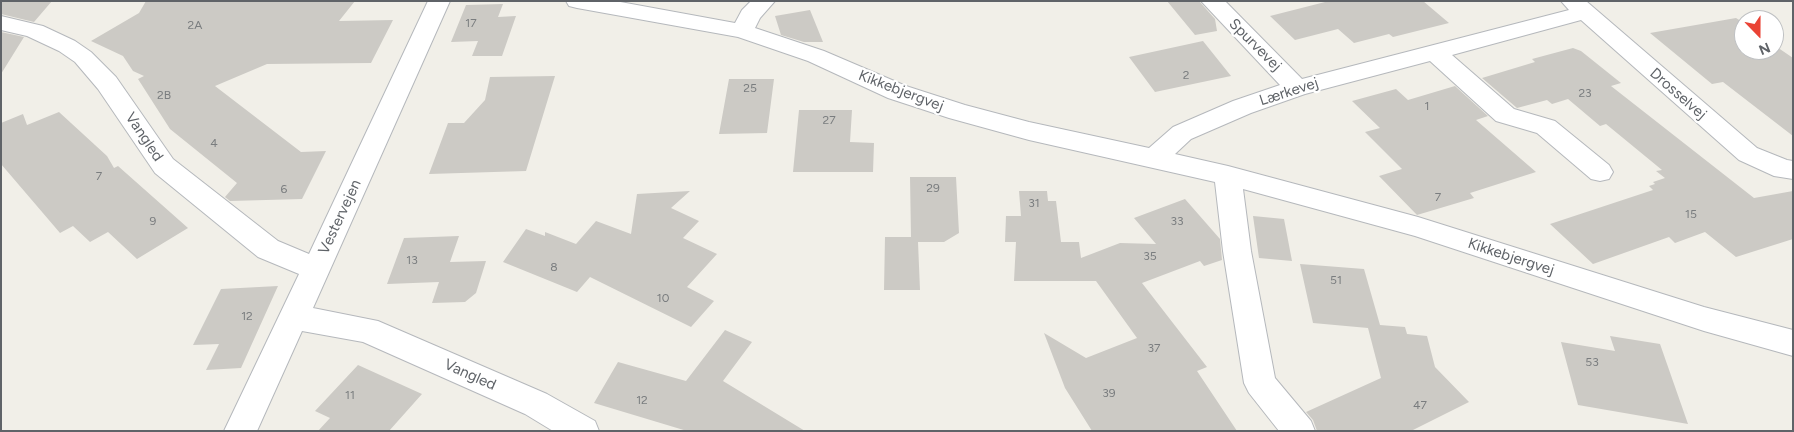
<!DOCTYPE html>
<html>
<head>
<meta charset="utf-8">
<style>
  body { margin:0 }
  #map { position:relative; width:1794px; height:432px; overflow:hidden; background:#f1efe8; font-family:Figtree,sans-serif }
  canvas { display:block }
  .frame { position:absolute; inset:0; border:2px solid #5f6368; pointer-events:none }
  .north { position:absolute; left:1734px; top:10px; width:50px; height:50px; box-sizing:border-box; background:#fff; border:1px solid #bfc1c3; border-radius:50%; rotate:158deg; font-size:14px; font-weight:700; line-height:20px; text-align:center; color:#5f6368 }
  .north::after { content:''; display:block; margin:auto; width:18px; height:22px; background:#ea4335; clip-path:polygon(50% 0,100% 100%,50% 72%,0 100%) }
</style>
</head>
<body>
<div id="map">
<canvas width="1794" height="432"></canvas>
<div class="frame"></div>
<div class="north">N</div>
</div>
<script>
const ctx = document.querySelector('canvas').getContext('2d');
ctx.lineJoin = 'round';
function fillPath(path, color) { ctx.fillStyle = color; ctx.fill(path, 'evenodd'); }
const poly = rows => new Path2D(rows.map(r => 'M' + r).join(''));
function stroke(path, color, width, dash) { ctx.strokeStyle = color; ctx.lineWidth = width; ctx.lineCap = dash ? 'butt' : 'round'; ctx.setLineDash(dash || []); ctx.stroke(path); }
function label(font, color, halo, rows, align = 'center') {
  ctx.font = font + ' Figtree,sans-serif'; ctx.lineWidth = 4.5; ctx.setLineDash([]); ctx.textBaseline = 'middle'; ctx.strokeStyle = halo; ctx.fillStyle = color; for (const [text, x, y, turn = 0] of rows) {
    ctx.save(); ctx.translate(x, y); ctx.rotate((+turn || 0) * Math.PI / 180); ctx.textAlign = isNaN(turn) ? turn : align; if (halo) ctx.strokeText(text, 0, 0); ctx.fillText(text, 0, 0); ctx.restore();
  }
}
fillPath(poly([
  [1,1,52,1,34,22,1,14],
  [146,1,355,1,339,21,393,20,371,63,267,64,215,86,301,152,326,151,302,199,230,201,225,197,237,183,170,129,138,79,144,76,133,71,123,56,91,41,139,13],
  [1167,1,1199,1,1215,19,1217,31,1195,35],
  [1329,1,1423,1,1449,23,1393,37,1389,34,1354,43,1338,29,1295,40,1270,16],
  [503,4,498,17,516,16,502,56,472,56,478,41,451,42,466,5],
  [810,10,823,42,804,42,781,35,775,16],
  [1736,18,1744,23,1744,50,1774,50,1774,45,1793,58,1793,136,1723,82,1712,84,1650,33],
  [1,32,24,37,1,74],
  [1203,41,1231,76,1155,92,1129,57],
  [1573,48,1581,51,1621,83,1611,86,1754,198,1793,191,1793,239,1736,257,1705,232,1675,243,1669,237,1593,264,1550,224,1653,190,1649,186,1655,184,1653,182,1665,178,1656,171,1662,170,1606,124,1600,126,1568,99,1552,104,1547,100,1517,108,1482,78,1535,62,1532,59],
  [555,76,526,171,429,174,448,123,464,123,485,100,490,77],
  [729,79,774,79,767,133,719,134],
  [1455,86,1488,116,1476,120,1536,172,1470,193,1474,198,1417,215,1379,176,1402,169,1365,132,1380,128,1352,101,1396,89,1408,100],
  [799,110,852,110,850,142,874,143,873,172,793,172],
  [59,112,107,156,114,168,118,166,188,228,137,259,108,232,90,242,73,226,60,233,1,164,1,123,23,114,27,125],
  [910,177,956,177,959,233,944,242,918,242,920,290,884,290,885,237,911,237],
  [690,191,671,208,699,221,683,238,717,254,687,287,714,301,691,327,590,277,577,292,503,262,526,229,545,236,545,232,576,244,596,221,631,234,637,194],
  [1019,191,1047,191,1048,201,1056,201,1061,242,1079,242,1081,258,1120,243,1156,244,1134,218,1185,199,1220,239,1222,260,1204,266,1200,261,1142,283,1207,367,1197,371,1237,431,1092,431,1065,388,1044,333,1086,358,1137,338,1096,281,1014,281,1016,242,1005,242,1006,216,1021,216],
  [1253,216,1284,219,1292,261,1259,258],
  [459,236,450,262,486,261,476,293,465,302,432,303,439,282,387,284,404,238],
  [1300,264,1364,269,1380,325,1405,327,1407,334,1427,336,1435,367,1469,402,1411,431,1317,431,1313,420,1306,412,1381,378,1368,328,1313,323],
  [278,286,241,368,206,370,219,344,193,345,221,289],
  [725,330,752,342,723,381,805,431,687,431,594,403,618,362,686,381],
  [1610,336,1660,344,1688,424,1578,405,1561,342,1615,351],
  [358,365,422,394,389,431,318,431,330,418,315,411]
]), '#cccac5');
const minor = poly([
  [428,1,450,1,313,308,378,321,547,394,595,421,599,431,553,431,525,414,363,342,302,331,257,431,224,431,299,274,258,257,155,173,98,89,75,62,59,51,27,36,1,30,1,16,43,26,75,41,91,52,116,77,173,159,278,241,309,254,428,1],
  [566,1,615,1,735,23,742,10,751,1,775,1,760,18,755,28,824,51,906,86,965,105,1029,122,1149,148,1173,127,1233,101,1280,85,1201,1,1225,1,1302,79,1569,10,1561,1,1586,1,1757,148,1787,160,1793,161,1793,179,1774,176,1739,160,1581,20,1452,55,1514,109,1555,121,1609,165,1613,172,1609,179,1600,181,1591,179,1537,133,1496,121,1430,61,1305,94,1251,113,1191,139,1175,154,1228,166,1418,217,1704,307,1793,330,1793,356,1704,331,1415,236,1243,189,1251,251,1275,378,1311,421,1315,431,1279,431,1249,393,1244,383,1223,251,1215,182,1029,140,949,118,888,98,808,61,738,37,577,8,569,6,566,1]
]);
stroke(minor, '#b5b8bc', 2);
fillPath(minor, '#fff');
label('12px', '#7a7d7f', null, [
  ["17",471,23],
  ["2A",195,25],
  ["2",1186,75],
  ["25",750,88],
  ["23",1585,93],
  ["2B",164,95],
  ["1",1427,106],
  ["27",829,120],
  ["4",214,143],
  ["7",99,176],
  ["29",933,188],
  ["6",284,189],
  ["7",1438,197],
  ["31",1034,203],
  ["15",1691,214],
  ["9",153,221],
  ["33",1177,221],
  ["35",1150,256],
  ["13",412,260],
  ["8",554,267],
  ["51",1336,280],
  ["10",663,298],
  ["12",247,316],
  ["37",1154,348],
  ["53",1592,362],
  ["39",1109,393],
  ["11",350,395],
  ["12",642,400],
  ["47",1420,405]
]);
label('15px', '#5f6368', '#fff', [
  ["Spurvevej",1255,45,45],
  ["Kikkebjergvej",901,91,21],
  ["Lærkevej",1289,92,-18],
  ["Drosselvej",1678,94,41],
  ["Vangled",144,137,56],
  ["Vestervejen",340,217,-65],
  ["Kikkebjergvej",1511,257,18],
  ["Vangled",470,375,24]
]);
</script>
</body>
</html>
